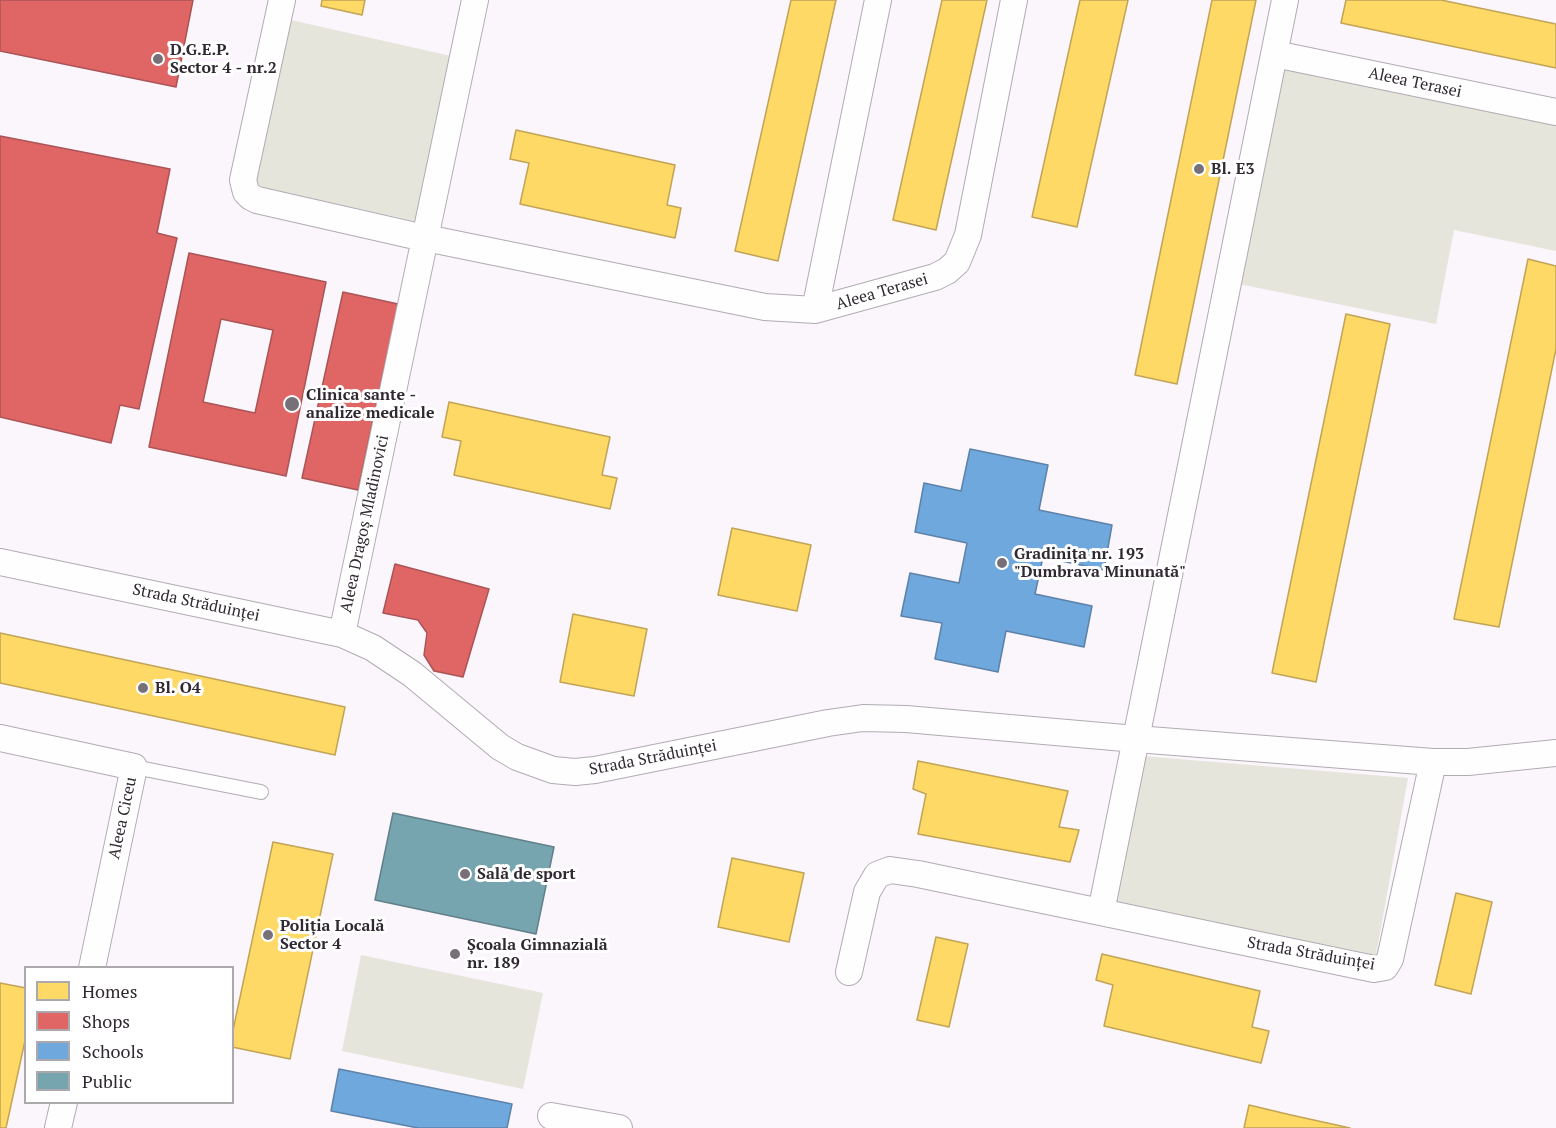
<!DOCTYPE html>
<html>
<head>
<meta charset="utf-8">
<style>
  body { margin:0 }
  #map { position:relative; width:1556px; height:1128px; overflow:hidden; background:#fbf5fc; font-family:"PT Serif",serif }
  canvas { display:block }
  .legend { position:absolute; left:24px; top:966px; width:210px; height:138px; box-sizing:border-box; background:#fff; border:2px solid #aca9ad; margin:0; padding:8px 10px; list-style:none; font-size:18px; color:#302931 }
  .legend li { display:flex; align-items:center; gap:12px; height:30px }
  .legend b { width:30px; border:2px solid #aca9ad }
</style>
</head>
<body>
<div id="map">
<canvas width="1556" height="1128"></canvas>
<ul class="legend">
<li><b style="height:16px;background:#ffd966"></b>Homes</li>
<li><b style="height:16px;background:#e06666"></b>Shops</li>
<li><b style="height:16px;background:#6fa8dc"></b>Schools</li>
<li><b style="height:16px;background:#76a5af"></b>Public</li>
</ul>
</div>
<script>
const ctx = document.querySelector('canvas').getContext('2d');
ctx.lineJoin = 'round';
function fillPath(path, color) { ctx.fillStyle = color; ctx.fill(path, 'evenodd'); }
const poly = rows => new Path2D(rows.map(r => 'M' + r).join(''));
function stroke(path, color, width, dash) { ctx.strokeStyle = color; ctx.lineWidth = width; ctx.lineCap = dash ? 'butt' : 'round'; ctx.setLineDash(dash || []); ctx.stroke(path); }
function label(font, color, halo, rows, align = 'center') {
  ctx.font = font + ' "PT Serif",serif'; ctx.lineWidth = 6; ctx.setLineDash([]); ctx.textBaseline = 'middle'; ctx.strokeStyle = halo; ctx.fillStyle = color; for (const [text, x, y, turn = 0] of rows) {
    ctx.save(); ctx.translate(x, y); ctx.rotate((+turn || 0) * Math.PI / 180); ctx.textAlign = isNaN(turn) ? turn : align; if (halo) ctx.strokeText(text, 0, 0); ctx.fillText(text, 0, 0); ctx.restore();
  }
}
fillPath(poly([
  [291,20,451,56,415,221,255,186],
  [1275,54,1556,112,1556,251,1454,230,1436,324,1229,282],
  [1142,756,1408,778,1376,955,1112,904],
  [361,955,543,993,523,1089,342,1051]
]), '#e6e5dc');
const homes = poly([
  [322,0,365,0,362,15,321,6,322,0],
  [791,0,836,0,778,261,735,251,791,0],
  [942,0,987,0,936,230,893,220,942,0],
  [1080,0,1128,0,1077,227,1032,217,1080,0],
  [1212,0,1256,0,1177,384,1135,375,1212,0],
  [1346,0,1441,0,1556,24,1556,68,1341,23,1346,0],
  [516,130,675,165,667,205,681,208,675,238,520,204,529,163,510,159,516,130],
  [1528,259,1556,266,1556,349,1499,627,1454,619,1528,259],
  [1346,314,1390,324,1316,682,1272,673,1346,314],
  [449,402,610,437,602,475,617,478,610,509,454,475,461,441,442,437,449,402],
  [732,528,811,545,797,611,718,595,732,528],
  [573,614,647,629,634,696,560,682,573,614],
  [0,633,345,707,335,755,0,683,0,633],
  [918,761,1068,791,1059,827,1079,830,1070,862,918,834,926,794,913,789,918,761],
  [273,842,333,854,290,1059,232,1047,232,1035,273,842],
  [732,858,804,873,789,942,718,927,732,858],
  [1456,893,1492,902,1471,994,1435,985,1456,893],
  [936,937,968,944,949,1027,917,1020,936,937],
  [1102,954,1260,991,1252,1027,1269,1031,1261,1063,1104,1026,1113,985,1096,980,1102,954],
  [0,983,26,988,26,1036,6,1128,0,1128,0,983],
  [1249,1105,1291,1115,1350,1128,1244,1128,1249,1105]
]);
fillPath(homes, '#ffd966');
stroke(homes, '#c1a456', 1.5);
const shops = poly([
  [0,0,193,0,176,87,0,51,0,0],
  [0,136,170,169,157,233,177,238,139,409,120,405,111,443,0,417,0,136],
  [189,253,326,282,286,476,149,447,189,253],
  [221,319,273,330,255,413,203,402,221,319],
  [343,292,398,304,358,490,302,478,343,292],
  [395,564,489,589,463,677,434,671,424,655,427,633,418,620,383,613,395,564]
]);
fillPath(shops, '#e06666');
stroke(shops, '#ab5456', 1.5);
const schools = poly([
  [970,449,1048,465,1039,510,1112,525,1104,570,1043,557,1035,594,1092,606,1084,647,1006,631,998,672,935,659,942,623,901,616,910,573,959,583,967,543,915,532,924,483,961,491,970,449],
  [339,1069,512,1104,507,1128,418,1128,331,1111,339,1069]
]);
fillPath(schools, '#6fa8dc');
stroke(schools, '#5c82a9', 1.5);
const public = poly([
  [393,813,554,847,536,934,375,900,393,813]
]);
fillPath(public, '#76a5af');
stroke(public, '#618089', 1.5);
const service = poly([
  [134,767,261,792]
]);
const minor = poly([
  [282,0,243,180,246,192,251,197,257,200,411,235,765,307,815,310,935,277,947,271,957,262,968,235,1014,0],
  [1275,54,1556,112],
  [815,310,878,0],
  [0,562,342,634,373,648,412,674,500,747,517,757,553,770,575,772,595,770,828,723,863,718,906,719,1136,739,1433,762,1468,762,1556,753],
  [342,634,475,0],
  [0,738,134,767,92,968],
  [1101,912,1285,0],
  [849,972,867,892,877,875,890,870,918,874,1374,969,1385,967,1390,959,1433,762],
  [551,1116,619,1128],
  [58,1128,64,1102]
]);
stroke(service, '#b1abb2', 16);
stroke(minor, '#b1abb2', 28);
stroke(service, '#fefeff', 14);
stroke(minor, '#fefeff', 26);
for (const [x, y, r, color] of [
  [158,59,6,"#777078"],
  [1199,169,6,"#777078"],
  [292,404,8,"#777078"],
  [1002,563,6,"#777078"],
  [143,688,6,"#777078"],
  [465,874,6,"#777078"],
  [268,935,6,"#777078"],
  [455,954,6,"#777078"]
]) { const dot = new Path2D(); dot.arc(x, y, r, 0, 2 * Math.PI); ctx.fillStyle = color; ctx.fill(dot); stroke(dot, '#fff', 2); }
label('bold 16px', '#302931', '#fff', [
  ["D.G.E.P.",170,50],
  ["Sector 4 - nr.2",170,68],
  ["Bl. E3",1211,169],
  ["Clinica sante -",306,395],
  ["analize medicale",306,413],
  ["Gradinița nr. 193",1014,554],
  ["\"Dumbrava Minunată\"",1014,572],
  ["Bl. O4",155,688],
  ["Sală de sport",477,874],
  ["Poliția Locală",280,926],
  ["Sector 4",280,944],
  ["Școala Gimnazială",467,945],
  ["nr. 189",467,963]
], 'left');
label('16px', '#302931', '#fff', [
  ["Aleea Terasei",1415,83,12],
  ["Aleea Terasei",882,292,-16],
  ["Aleea Dragoș Mladinovici",365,524,-78],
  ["Strada Străduinței",196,603,12],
  ["Strada Străduinței",653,758,-11],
  ["Aleea Ciceu",123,818,-78],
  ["Strada Străduinței",1311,954,10]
]);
</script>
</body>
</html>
